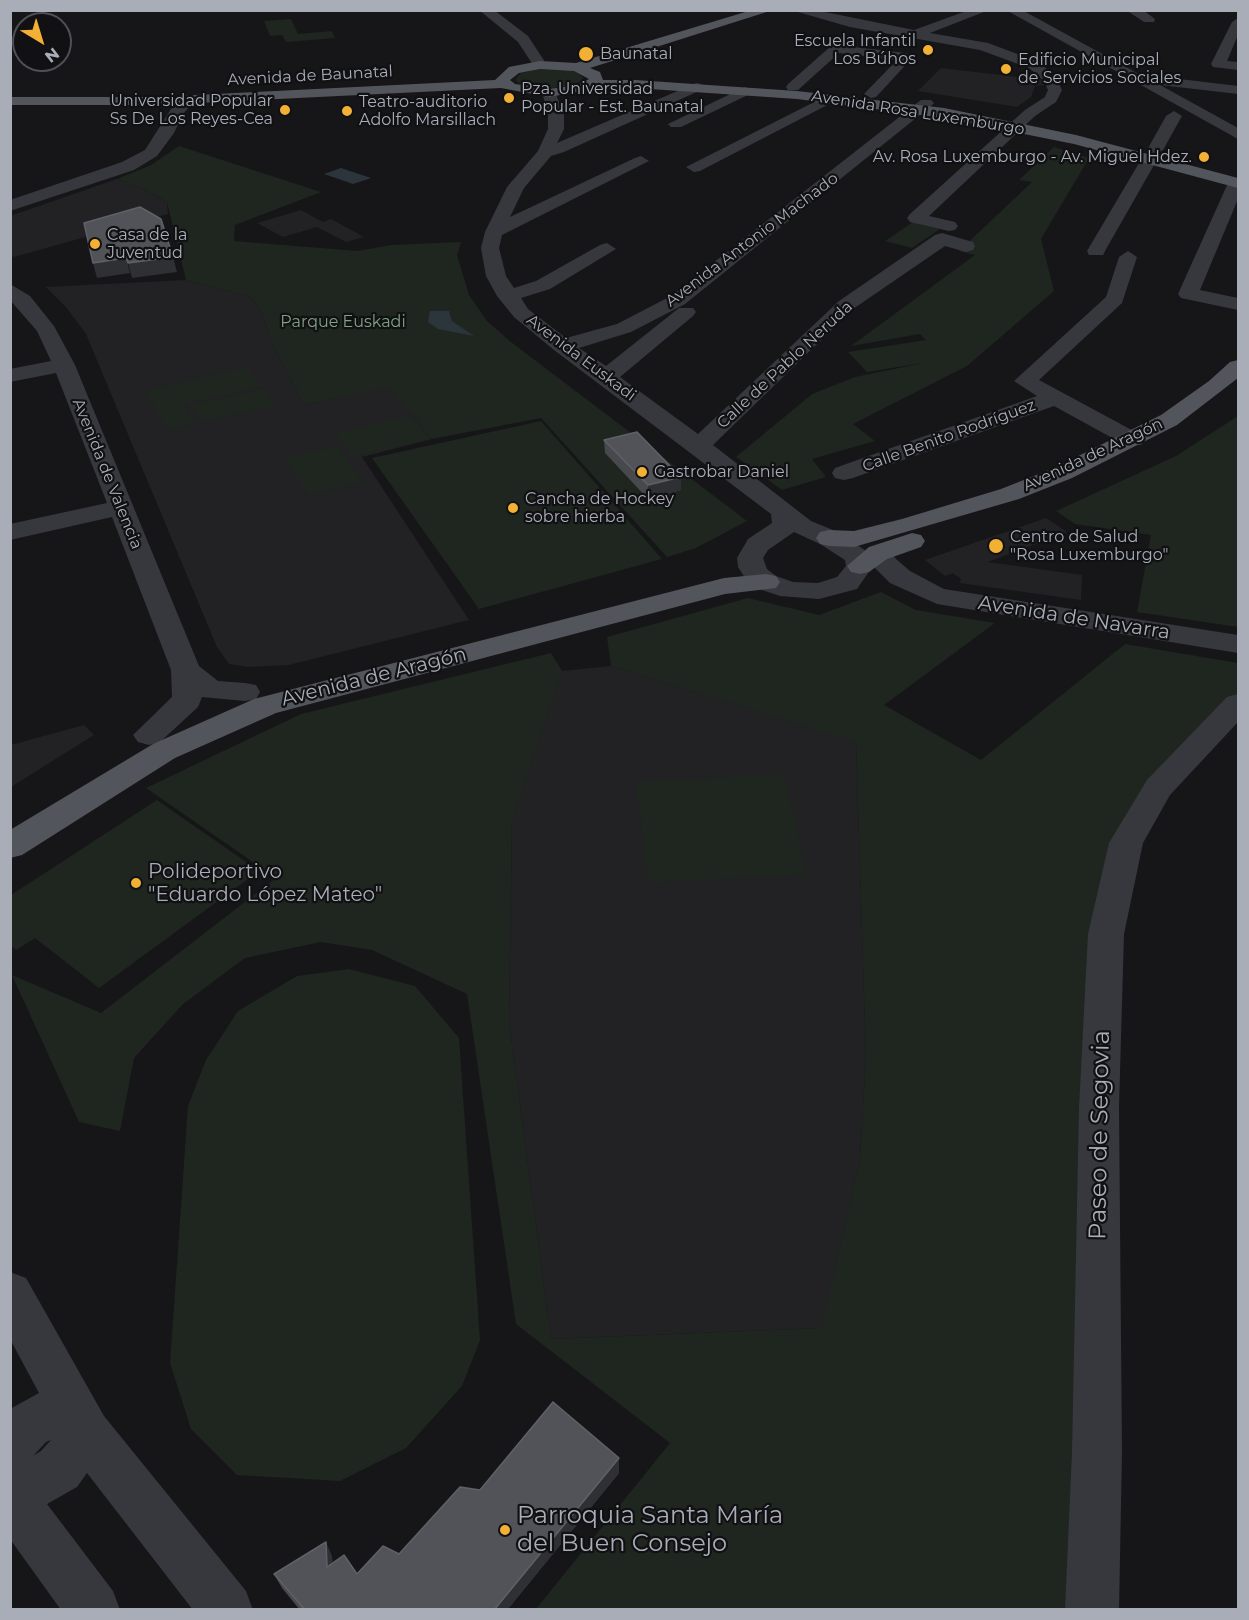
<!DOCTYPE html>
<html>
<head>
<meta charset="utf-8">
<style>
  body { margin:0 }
  #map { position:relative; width:1249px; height:1620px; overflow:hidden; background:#161618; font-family:Montserrat,sans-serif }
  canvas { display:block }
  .frame { position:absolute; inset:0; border:12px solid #a8adb8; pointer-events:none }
  .north { position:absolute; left:12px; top:12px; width:60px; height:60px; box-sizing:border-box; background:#111113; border:2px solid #4d4f55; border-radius:50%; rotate:142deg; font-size:16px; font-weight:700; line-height:24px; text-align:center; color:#a8adb8 }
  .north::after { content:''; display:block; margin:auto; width:21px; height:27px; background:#f2b134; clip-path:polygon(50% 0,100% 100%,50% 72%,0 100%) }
</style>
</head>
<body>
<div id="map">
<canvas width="1249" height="1620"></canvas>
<div class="frame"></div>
<div class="north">N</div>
</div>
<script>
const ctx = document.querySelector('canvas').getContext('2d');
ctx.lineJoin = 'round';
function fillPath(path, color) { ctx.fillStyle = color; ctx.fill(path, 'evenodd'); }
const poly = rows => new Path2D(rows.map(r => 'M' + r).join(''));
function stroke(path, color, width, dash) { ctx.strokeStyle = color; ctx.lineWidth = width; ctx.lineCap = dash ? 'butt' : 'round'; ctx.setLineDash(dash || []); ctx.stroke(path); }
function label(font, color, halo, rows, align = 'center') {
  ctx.font = font + ' Montserrat,sans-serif'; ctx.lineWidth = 4.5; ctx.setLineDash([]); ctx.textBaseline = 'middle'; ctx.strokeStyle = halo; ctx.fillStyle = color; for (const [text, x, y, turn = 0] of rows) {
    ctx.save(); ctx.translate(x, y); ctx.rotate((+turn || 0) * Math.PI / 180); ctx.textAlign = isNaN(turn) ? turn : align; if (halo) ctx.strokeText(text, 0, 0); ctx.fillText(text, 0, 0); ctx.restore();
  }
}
fillPath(poly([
  [941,68,1043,80,1045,85,1035,86,1031,97,1017,107,918,91],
  [117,179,142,188,167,202,168,214,14,257,11,255,10,216],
  [301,210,323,222,331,219,364,237,346,242,317,227,283,237,257,223],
  [186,280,251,297,262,312,270,339,304,405,389,386,432,439,362,457,469,620,289,665,248,667,229,664,217,647,86,334,66,307,46,287],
  [1046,518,1067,532,988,562,1082,575,1081,600,960,583,961,579,953,573,945,576,925,560],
  [611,666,856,741,866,1057,860,1160,822,1328,551,1339,509,1022,512,821,562,671],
  [84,725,94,735,11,787,11,745]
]), '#222225');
fillPath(poly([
  [291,19,298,34,332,31,335,38,286,42,282,35,270,36,264,21],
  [539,69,571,70,578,73,584,79,575,85,544,89,524,86,515,80,521,73],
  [179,146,321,192,235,225,234,241,358,251,391,245,461,242,457,255,469,295,487,321,511,342,747,521,696,548,667,557,541,418,432,439,389,387,304,405,270,339,262,312,251,297,186,280,167,202,142,188,117,179,151,165],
  [1054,147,1089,158,1041,239,1054,291,967,366,853,424,875,441,812,459,826,477,782,490,736,457,812,394,855,377,923,363,867,372,848,352,926,340,920,334,851,346,975,255,959,251,1032,182,1019,180],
  [913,222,940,229,912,248,885,241],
  [247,367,261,387,183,404,194,424,167,430,146,390],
  [263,389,275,405,203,422,191,405],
  [409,416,429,439,351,457,335,433],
  [1238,416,1238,627,1137,612,1151,535,1075,524,1056,511,1176,456],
  [541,421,662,559,479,609,372,458],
  [337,446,363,482,308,495,285,459],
  [881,592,916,610,995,623,884,705,981,760,1125,644,1238,663,1238,695,1180,751,1131,810,1079,1609,536,1609,670,1443,516,1324,467,994,372,950,321,942,245,958,183,1004,134,1058,120,1131,79,1122,12,975,101,1013,276,878,146,788,301,714,551,653,562,671,512,821,509,1022,551,1339,821,1328,860,1160,866,1057,856,742,611,666,607,637,748,598,819,615],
  [784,774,807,874,648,883,636,782],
  [157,800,259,871,99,988,35,938,16,950,11,946,11,895],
  [349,969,415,986,459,1038,480,1340,462,1386,406,1448,340,1481,237,1475,191,1429,170,1363,188,1106,206,1060,238,1011,297,976]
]), '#1e261f');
fillPath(poly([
  [341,168,371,178,353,184,324,174],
  [430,311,449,311,452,321,474,336,438,329,428,322]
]), '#2c353c');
fillPath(poly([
  [479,10,494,10,528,36,547,65,545,68,535,68,518,42,479,10],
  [791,10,815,10,914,30,969,10,989,10,930,33,988,43,1039,62,1055,76,1062,90,1056,102,1035,116,929,216,955,222,958,226,955,230,949,231,910,222,907,218,910,214,1025,110,1045,97,1048,90,1044,81,1029,68,980,50,850,27,791,10],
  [1006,10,1022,10,1148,79,1154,76,1238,86,1238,94,1160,85,1238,128,1238,139,1006,10],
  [1126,10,1143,10,1155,19,1154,22,1144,22,1126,10],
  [1238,18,1238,35,1227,61,1238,62,1238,70,1213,67,1211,64,1232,22,1238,18],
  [836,45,906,53,913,57,876,97,871,98,864,94,897,60,839,53,798,90,788,90,786,87,788,84,831,46,836,45],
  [696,83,701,84,703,87,701,90,564,152,551,156,524,188,510,217,635,158,641,156,649,161,502,235,499,248,506,276,514,288,536,281,600,245,607,243,616,249,550,289,521,298,528,309,566,338,617,324,671,296,921,100,931,100,934,103,931,106,685,304,631,332,579,348,606,366,679,308,693,308,696,312,693,316,620,377,698,434,839,301,935,235,942,233,973,242,975,246,973,250,966,252,945,246,853,309,713,445,811,521,838,532,866,551,878,545,887,547,896,559,910,571,944,589,1238,635,1238,653,937,604,890,583,873,566,857,589,819,599,780,596,756,588,747,581,738,567,737,558,748,539,772,523,771,514,554,350,514,317,497,296,486,276,481,248,485,232,507,187,538,151,548,129,548,113,542,93,544,90,554,90,564,113,564,129,557,143,696,83],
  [794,532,820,544,845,560,846,566,837,577,818,583,793,582,776,576,767,569,763,558,768,550,794,532],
  [745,87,752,91,750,94,681,127,671,127,668,124,745,87],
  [830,94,835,95,837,98,835,101,700,171,694,172,686,167,830,94],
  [200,95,207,99,190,106,183,114,174,133,157,156,134,170,10,211,10,200,122,162,145,150,171,109,180,100,200,95],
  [1174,111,1182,116,1163,150,1156,155,1158,158,1105,251,1103,255,1089,255,1087,251,1142,158,1149,153,1147,150,1166,116,1174,111],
  [1237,178,1238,199,1200,290,1238,298,1238,310,1181,298,1178,294,1228,183,1237,178],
  [1128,251,1137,257,1122,303,1039,380,1141,435,1145,440,1141,445,1125,445,1054,406,853,478,844,480,835,478,832,473,835,468,1037,396,1014,381,1106,297,1119,257,1128,251],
  [10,284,30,296,54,326,75,365,199,666,218,681,245,683,256,685,260,692,256,699,245,701,202,697,198,707,160,742,149,745,138,742,133,735,172,697,171,670,112,517,10,540,10,524,107,503,56,373,10,382,10,369,51,361,37,331,10,300,10,284],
  [1238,694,1238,722,1170,795,1143,843,1124,934,1119,1107,1122,1452,1119,1610,1065,1610,1072,1452,1079,1107,1088,934,1109,843,1147,780,1227,697,1238,694],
  [10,1272,26,1278,104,1416,246,1591,253,1610,193,1610,87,1473,77,1487,47,1504,113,1591,120,1610,61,1610,10,1539,10,1409,39,1393,10,1339,10,1272],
  [51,1440,41,1451,33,1456,46,1442,51,1440]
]), '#37383d');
fillPath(poly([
  [752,10,773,10,590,68,600,72,603,80,635,80,797,91,944,108,1076,135,1238,178,1238,188,1074,144,944,118,797,99,635,88,593,89,549,97,501,88,156,105,10,105,10,97,156,97,495,80,509,67,540,61,576,63,752,10],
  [540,69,574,71,589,79,578,85,549,89,515,84,510,80,519,73,540,69],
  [1238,360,1238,378,1177,425,1072,478,1019,499,854,547,829,546,820,544,816,538,820,532,829,530,854,531,902,519,1001,489,1054,468,1161,415,1209,381,1230,362,1238,360],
  [912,533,921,535,925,541,921,547,887,559,869,572,860,574,851,572,847,566,869,547,912,533],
  [766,574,776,576,780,582,776,588,725,594,276,713,175,758,22,855,10,858,10,830,153,744,254,699,724,578,766,574]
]), '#53555c');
fillPath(poly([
  [604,440,681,490,648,499,605,453],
  [619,1473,507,1610,300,1610,282,1588,274,1574,332,1556,332,1563,357,1574,399,1554,480,1490]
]), '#47494d');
fillPath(poly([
  [173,257,177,272,132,278,128,263],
  [126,258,130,273,97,278,93,263],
  [681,477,681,490,648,499,648,485],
  [619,1458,619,1473,507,1610,494,1610],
  [326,1542,332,1556,334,1581,327,1567]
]), '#2f3033');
const building = poly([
  [140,207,161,219,173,257,128,263,126,258,93,263,84,223,140,207],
  [637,432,681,477,648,485,604,440,637,432],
  [553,1402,619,1458,494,1610,305,1610,274,1574,326,1542,327,1567,344,1555,357,1574,383,1546,399,1554,460,1487,480,1490,553,1402]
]);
fillPath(building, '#525359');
stroke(building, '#5f6168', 1.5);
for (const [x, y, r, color] of [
  [928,50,6,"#f2b134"],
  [586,54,8,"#f2b134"],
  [1006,69,6,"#f2b134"],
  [509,98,6,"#f2b134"],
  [285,110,6,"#f2b134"],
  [347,111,6,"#f2b134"],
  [1204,157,6,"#f2b134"],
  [95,244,6,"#f2b134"],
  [642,472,6,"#f2b134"],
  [513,508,6,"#f2b134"],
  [996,546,8,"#f2b134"],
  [136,883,6,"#f2b134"],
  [505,1530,6,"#f2b134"]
]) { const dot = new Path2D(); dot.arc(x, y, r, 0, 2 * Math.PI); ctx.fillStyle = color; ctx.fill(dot); stroke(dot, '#111113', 2); }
label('16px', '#a8adb8', '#111113', [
  ["Escuela Infantil",916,41,"right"],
  ["Los Búhos",916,59,"right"],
  ["Baunatal",600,54],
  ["Edificio Municipal",1018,60],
  ["de Servicios Sociales",1018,78],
  ["Pza. Universidad",521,89],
  ["Popular - Est. Baunatal",521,107],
  ["Universidad Popular",273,101,"right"],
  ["Ss De Los Reyes-Cea",273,119,"right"],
  ["Teatro-auditorio",359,102],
  ["Adolfo Marsillach",359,120],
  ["Av. Rosa Luxemburgo - Av. Miguel Hdez.",1192,157,"right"],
  ["Casa de la",107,235],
  ["Juventud",107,253],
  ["Gastrobar Daniel",654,472],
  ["Cancha de Hockey",525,499],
  ["sobre hierba",525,517],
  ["Centro de Salud",1010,537],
  ["\"Rosa Luxemburgo\"",1010,555]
], 'left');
label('16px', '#a8adb8', '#111113', [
  ["Avenida de Baunatal",310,76,-3],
  ["Avenida Rosa Luxemburgo",918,113,9],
  ["Avenida Antonio Machado",752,240,-37],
  ["Avenida Euskadi",581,358,37],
  ["Calle de Pablo Neruda",785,365,-43],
  ["Calle Benito Rodríguez",949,436,-20],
  ["Avenida de Aragón",1093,455,-25],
  ["Avenida de Valencia",107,474,68]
]);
label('16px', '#7fa381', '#111113', [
  ["Parque Euskadi",343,322]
]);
label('20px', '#a8adb8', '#111113', [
  ["Avenida de Navarra",1074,618,9],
  ["Avenida de Aragón",374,677,-14]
]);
label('20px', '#a8adb8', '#111113', [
  ["Polideportivo",148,872],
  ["\"Eduardo López Mateo\"",148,895]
], 'left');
label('24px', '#a8adb8', '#111113', [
  ["Paseo de Segovia",1100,1135,-89]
]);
label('24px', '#a8adb8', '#111113', [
  ["Parroquia Santa María",517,1516],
  ["del Buen Consejo",517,1544]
], 'left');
</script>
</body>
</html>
